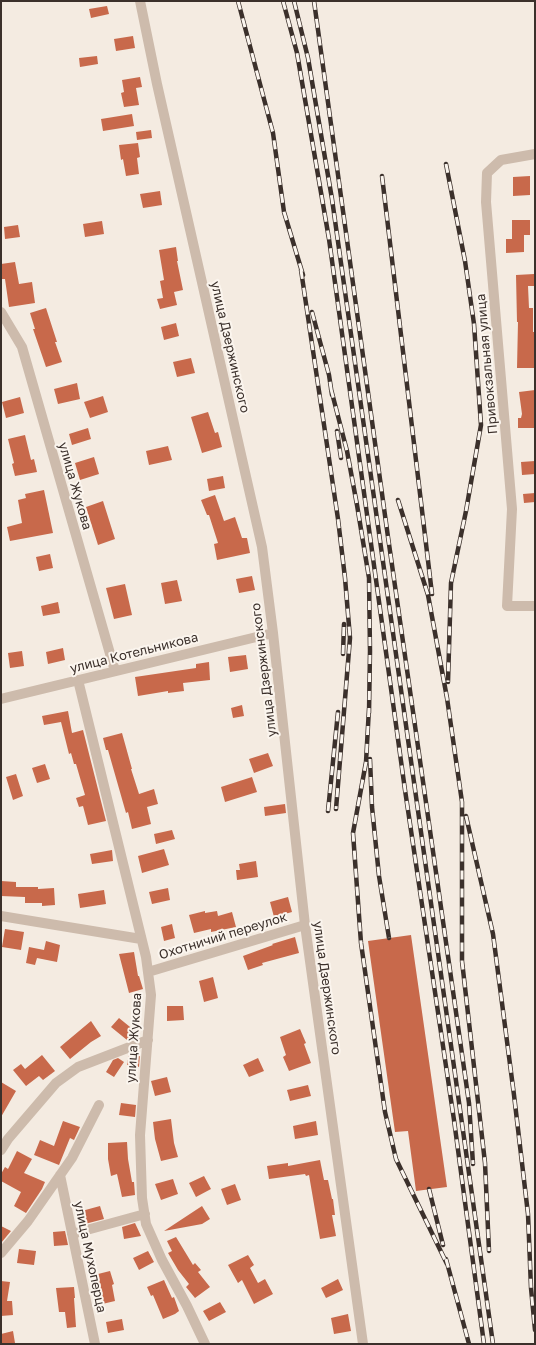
<!DOCTYPE html>
<html>
<head>
<meta charset="utf-8">
<style>
  body { margin:0 }
  #map { position:relative; width:536px; height:1345px; overflow:hidden; background:#f4ebe1; font-family:"Golos Text",sans-serif }
  canvas { display:block }
  .frame { position:absolute; inset:0; border:2px solid #3b302b; pointer-events:none }
</style>
</head>
<body>
<div id="map">
<canvas width="536" height="1345"></canvas>
<div class="frame"></div>
</div>
<script>
const ctx = document.querySelector('canvas').getContext('2d');
ctx.lineJoin = 'round';
function fillPath(path, color) { ctx.fillStyle = color; ctx.fill(path, 'evenodd'); }
const poly = rows => new Path2D(rows.map(r => 'M' + r).join(''));
function stroke(path, color, width, dash) { ctx.strokeStyle = color; ctx.lineWidth = width; ctx.lineCap = dash ? 'butt' : 'round'; ctx.setLineDash(dash || []); ctx.stroke(path); }
function label(font, color, halo, rows, align = 'center') {
  ctx.font = font + ' "Golos Text",sans-serif'; ctx.lineWidth = 4; ctx.setLineDash([]); ctx.textBaseline = 'middle'; ctx.strokeStyle = halo; ctx.fillStyle = color; for (const [text, x, y, turn = 0] of rows) {
    ctx.save(); ctx.translate(x, y); ctx.rotate((+turn || 0) * Math.PI / 180); ctx.textAlign = isNaN(turn) ? turn : align; if (halo) ctx.strokeText(text, 0, 0); ctx.fillText(text, 0, 0); ctx.restore();
  }
}
fillPath(poly([
  [107,6,109,14,91,18,89,9],
  [133,36,135,48,116,51,114,39],
  [97,56,98,64,80,67,79,58],
  [140,77,142,87,136,88,139,105,124,107,121,93,124,92,122,80],
  [132,114,134,126,103,131,101,119],
  [151,130,152,138,137,140,136,132],
  [138,143,140,157,137,158,139,174,126,176,123,159,121,160,119,145],
  [530,176,530,195,513,196,513,177],
  [160,191,162,205,143,208,140,194],
  [512,220,530,220,530,235,524,235,524,252,506,253,506,239,512,239],
  [102,221,104,234,85,237,83,224],
  [18,225,20,237,5,239,4,227],
  [176,247,178,261,177,261,183,290,174,292,177,305,160,309,157,299,163,298,160,281,164,280,159,250],
  [15,262,19,284,32,282,35,303,9,307,5,279,1,279,1,264],
  [534,274,534,286,528,286,529,308,533,308,533,332,535,332,535,368,517,368,518,322,517,322,516,275],
  [46,308,57,342,55,342,62,362,46,367,33,329,35,329,30,313],
  [176,323,179,336,164,340,161,327],
  [191,358,195,373,177,377,173,362],
  [77,383,80,399,58,404,54,389],
  [535,390,535,428,518,428,518,418,521,418,522,414,519,392],
  [103,396,108,412,90,418,84,402],
  [20,397,24,413,6,418,2,402],
  [208,412,215,433,218,432,222,447,202,453,191,417],
  [88,428,91,439,72,445,69,434],
  [25,435,31,460,34,459,37,472,15,476,12,464,14,463,8,439],
  [168,446,172,460,149,465,146,451],
  [94,457,99,474,80,480,75,463],
  [535,461,535,474,522,475,521,462],
  [223,476,225,488,209,491,207,479],
  [44,490,53,533,10,541,7,527,22,523,18,500,26,498,25,494],
  [535,493,535,502,524,503,523,494],
  [215,495,224,521,235,517,242,538,247,538,250,553,217,560,214,544,218,543,209,515,207,515,201,500],
  [103,501,115,539,98,545,86,507],
  [50,554,53,568,39,571,36,557],
  [252,576,255,590,239,593,236,579],
  [177,580,182,601,165,604,161,583],
  [125,584,132,615,114,619,106,588],
  [58,602,60,613,43,616,41,606],
  [63,648,65,660,48,664,46,652],
  [22,651,24,666,10,668,8,653],
  [246,655,248,669,230,672,228,657],
  [209,662,210,680,183,683,184,691,168,693,168,691,138,696,135,677,196,668,196,664],
  [242,705,244,716,233,718,231,708],
  [68,711,72,733,83,730,106,821,88,825,83,806,79,807,76,798,85,795,76,764,74,764,71,753,69,754,61,722,44,725,42,716],
  [122,733,132,769,131,769,139,794,154,789,158,804,147,807,151,824,132,829,128,812,126,813,108,750,106,750,103,738],
  [268,753,273,766,254,773,249,759],
  [45,764,50,779,37,783,32,768],
  [16,774,23,796,13,800,6,777],
  [252,777,257,792,225,802,221,787],
  [285,804,286,813,265,816,264,807],
  [172,830,175,839,156,844,154,834],
  [164,849,169,865,142,873,138,856],
  [112,850,113,861,92,864,90,854],
  [256,861,258,877,237,880,236,870,240,870,239,864],
  [1,881,16,882,16,887,38,887,38,889,54,888,55,905,42,906,42,903,25,903,25,897,1,896],
  [168,888,170,900,152,904,149,892],
  [104,890,106,904,80,908,78,894],
  [288,897,292,912,274,917,270,902],
  [205,911,205,913,217,911,218,916,232,912,236,927,211,932,211,929,194,933,189,915],
  [172,924,175,938,164,941,161,927],
  [5,929,24,932,21,950,2,947],
  [411,935,447,1187,416,1191,408,1131,395,1132,368,941],
  [295,937,299,953,262,963,263,965,248,970,243,956,273,945,272,944],
  [46,941,60,945,57,962,37,958,35,965,26,963,29,947,44,950],
  [134,952,138,976,139,976,143,989,129,993,119,954],
  [213,977,218,998,204,1002,199,981],
  [167,1006,183,1006,184,1020,167,1021],
  [119,1018,135,1031,127,1040,111,1027],
  [91,1021,101,1036,91,1042,70,1059,60,1047],
  [300,1029,306,1043,304,1044,311,1063,289,1071,283,1057,286,1055,280,1037],
  [133,1053,140,1054,139,1067,127,1065,129,1054],
  [42,1055,55,1071,43,1080,39,1076,26,1086,13,1070,21,1064,25,1069],
  [118,1058,124,1062,114,1077,106,1072,113,1060],
  [258,1058,264,1071,249,1077,243,1065],
  [167,1077,171,1092,155,1096,151,1081],
  [1,1082,16,1091,1,1117],
  [308,1085,311,1096,290,1101,287,1090],
  [121,1103,136,1105,135,1117,119,1115],
  [171,1119,174,1143,178,1157,161,1161,155,1139,153,1122],
  [63,1121,80,1127,74,1140,70,1138,59,1165,34,1155,40,1140,54,1146],
  [316,1121,318,1135,295,1139,293,1126],
  [127,1142,128,1159,132,1182,134,1182,135,1195,122,1197,117,1174,111,1176,108,1159,108,1143],
  [17,1151,32,1159,24,1173,45,1182,42,1189,26,1213,14,1206,21,1192,1,1181,1,1174,5,1167,8,1169],
  [320,1160,324,1180,328,1180,332,1199,333,1199,335,1215,332,1215,336,1236,320,1239,309,1175,306,1176,305,1174,269,1179,267,1166,288,1163,288,1166],
  [204,1176,211,1189,196,1197,189,1183],
  [173,1179,178,1194,161,1200,155,1184],
  [235,1184,241,1200,227,1205,221,1189],
  [100,1206,104,1219,81,1225,78,1212],
  [202,1206,210,1219,202,1224,164,1231],
  [135,1223,141,1236,124,1239,122,1227],
  [1,1226,11,1231,1,1243],
  [65,1231,68,1245,54,1246,53,1232],
  [176,1237,193,1265,195,1263,201,1270,198,1272,210,1287,195,1298,186,1287,189,1284,178,1270,168,1253,172,1251,167,1241],
  [19,1249,36,1251,34,1265,17,1263],
  [148,1251,154,1262,139,1270,133,1258],
  [248,1255,254,1265,250,1268,258,1283,265,1279,273,1294,254,1304,242,1280,238,1283,228,1265],
  [110,1271,114,1284,112,1285,115,1301,98,1305,96,1293,98,1293,94,1275],
  [338,1279,343,1290,326,1298,321,1288],
  [164,1280,172,1298,174,1297,179,1311,175,1314,163,1319,153,1295,151,1296,147,1287],
  [1,1281,10,1282,7,1301,12,1301,13,1315,1,1316],
  [74,1287,75,1298,74,1298,76,1327,67,1328,65,1312,59,1312,56,1288],
  [220,1302,226,1312,209,1321,203,1311],
  [348,1314,351,1331,334,1334,331,1318],
  [122,1319,124,1330,108,1333,106,1322],
  [13,1331,15,1343,1,1344,1,1334]
]), '#c8694b');
stroke(poly([
  [140,1,157,84,262,547,273,633,305,925,363,1344],
  [535,154,501,160,487,173,486,202,512,509,507,606,535,606],
  [1,312,22,347,115,671],
  [78,680,146,957,151,995,140,1135,142,1198,146,1224,162,1260,187,1306,205,1344],
  [1,699,273,633],
  [1,916,141,939],
  [148,972,305,925],
  [1,1150,8,1139,56,1083,78,1067,148,1040],
  [60,1175,95,1344],
  [72,1234,145,1214],
  [1,1253,28,1221,72,1158,99,1105]
]), '#cdbbac', 10);
const rail = poly([
  [238,1,273,133,284,212,303,275],
  [283,1,297,53,329,239,405,790,454,1120,484,1344],
  [294,1,308,58,332,199,493,1344],
  [314,1,388,537,469,1103,473,1164],
  [446,164,465,261,474,324,481,425,466,511,451,583,448,682],
  [382,176,432,594],
  [301,270,338,519,345,578,350,638,336,809],
  [312,312,329,375,332,395],
  [331,389,347,451,357,505,369,578,370,651,369,713],
  [337,431,341,458],
  [398,500,428,595,447,698,462,802,462,961,485,1163,489,1251],
  [343,654,344,624],
  [369,708,366,762,353,833,361,943,385,1112,396,1159,447,1264],
  [370,759,372,807,379,876,389,938],
  [328,811,338,712],
  [466,816,493,934,514,1095,528,1214,531,1288,535,1330],
  [429,1189,443,1245],
  [446,1259,469,1344]
]);
stroke(rail, '#3b302b', 4.5);
stroke(rail, '#fbf5ee', 3, [9]);
label('13px', '#3b302b', '#fbf5ee', [
  ["улица Дзержинского",230,347,77],
  ["Привокзальная улица",487,364,-95],
  ["улица Жукова",75,486,74],
  ["улица Котельникова",134,653,-14],
  ["улица Дзержинского",264,670,-97],
  ["Охотничий переулок",223,936,-17],
  ["улица Дзержинского",327,988,82],
  ["улица Жукова",134,1038,-86],
  ["улица Мухоперца",90,1257,78]
]);
</script>
</body>
</html>
